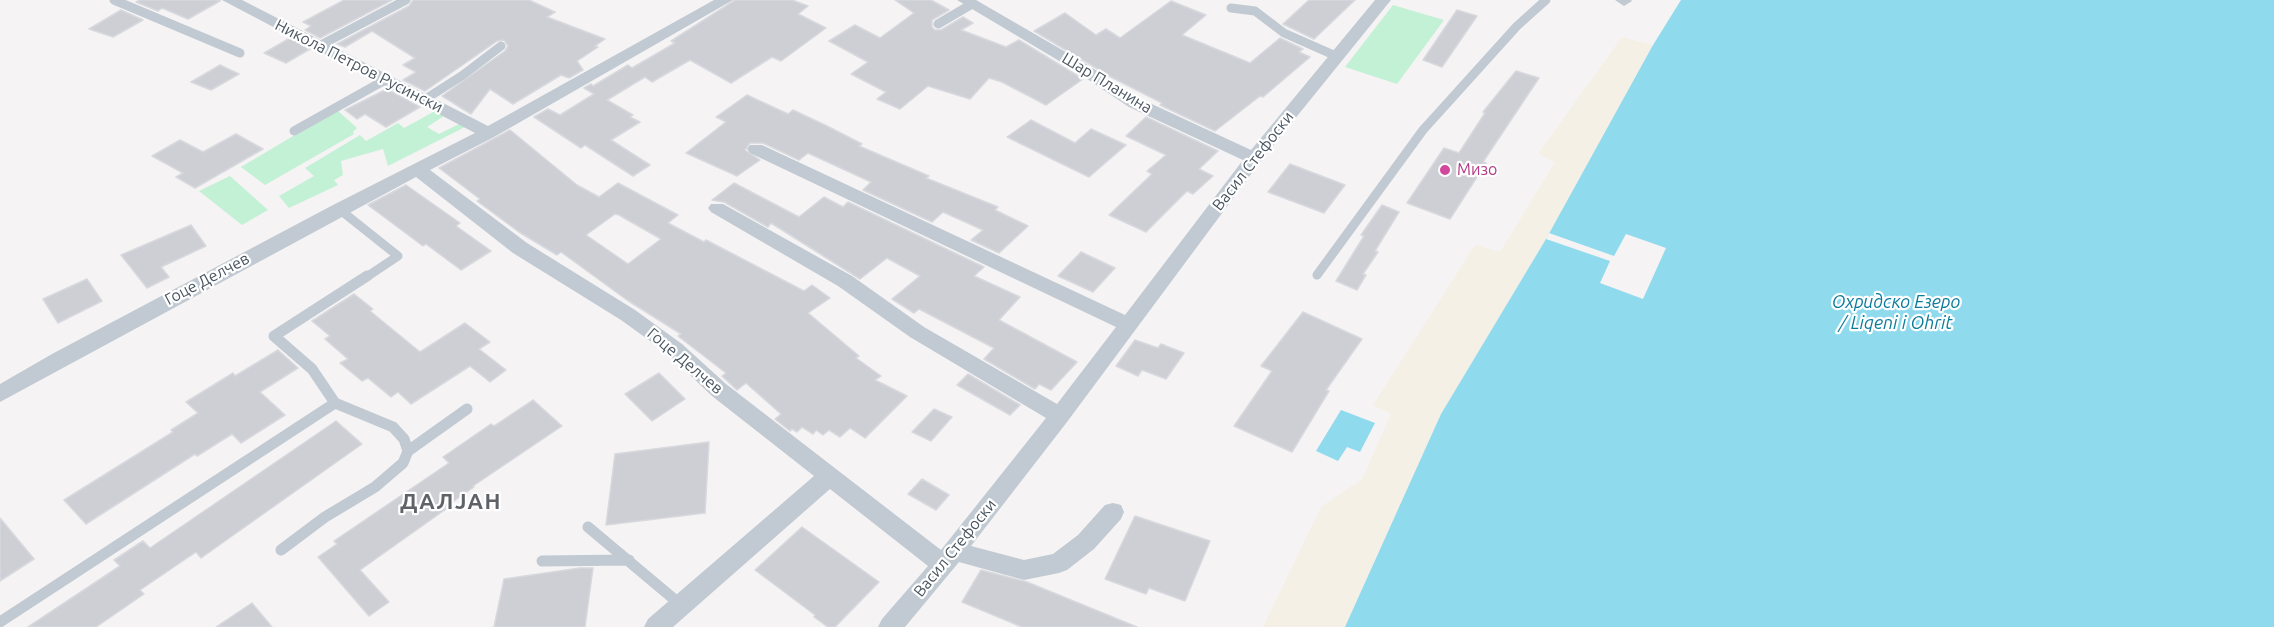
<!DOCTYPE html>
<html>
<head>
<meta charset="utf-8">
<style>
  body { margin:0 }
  canvas { display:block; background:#f5f3f3 }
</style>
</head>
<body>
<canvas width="2274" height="627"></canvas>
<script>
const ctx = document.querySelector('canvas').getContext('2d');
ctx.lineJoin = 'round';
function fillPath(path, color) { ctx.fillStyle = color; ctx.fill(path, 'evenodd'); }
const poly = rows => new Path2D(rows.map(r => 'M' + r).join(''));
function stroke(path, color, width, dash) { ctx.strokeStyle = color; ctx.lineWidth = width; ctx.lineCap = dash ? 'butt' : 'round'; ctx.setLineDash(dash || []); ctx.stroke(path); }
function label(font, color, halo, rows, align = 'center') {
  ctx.font = font + ' Ubuntu,sans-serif'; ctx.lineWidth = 4.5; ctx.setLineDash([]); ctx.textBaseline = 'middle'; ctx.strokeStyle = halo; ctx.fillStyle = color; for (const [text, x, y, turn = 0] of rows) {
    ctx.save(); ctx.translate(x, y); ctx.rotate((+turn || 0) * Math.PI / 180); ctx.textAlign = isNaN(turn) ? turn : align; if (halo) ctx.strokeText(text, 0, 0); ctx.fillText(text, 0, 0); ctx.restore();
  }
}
fillPath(poly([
  [1393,5,1444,20,1397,84,1345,67],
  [337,110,357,128,353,132,354,134,265,185,241,167],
  [435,111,444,116,427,127,439,134,461,123,465,127,388,166,383,149,341,161,343,175,334,180,338,185,289,208,279,196,314,176,305,168,360,135,366,141,398,123,404,128],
  [230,176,268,210,242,225,199,191]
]), '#c3f1d5');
fillPath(poly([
  [1622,37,1653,45,1546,239,1441,414,1345,627,1263,627,1321,507,1362,479,1391,414,1373,405,1475,245,1500,252,1555,162,1538,154]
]), '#f5f0e5');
fillPath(poly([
  [1681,0,2274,0,2274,627,1345,627,1441,414,1546,239,1653,45],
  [1341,410,1375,423,1360,452,1347,447,1338,461,1316,451]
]), '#90daee');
fillPath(poly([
  [1549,233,1614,256,1626,234,1666,248,1643,299,1600,283,1610,261,1546,239]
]), '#f5f3f3');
const building = poly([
  [140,0,220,0,220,1,188,19,162,8,158,11,136,2,140,0],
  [344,0,392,0,320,38,305,30,311,26,303,22,344,0],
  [413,0,529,0,555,12,547,17,605,39,595,46,598,47,577,61,583,70,569,78,561,75,513,104,490,89,471,114,442,96,505,51,508,46,504,40,497,41,425,91,403,80,416,72,403,65,415,58,372,31,345,47,337,44,409,6,413,0],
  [735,0,792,0,808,6,798,14,826,28,781,61,772,57,731,83,690,60,652,82,645,77,607,100,633,115,630,117,640,122,611,140,650,165,633,176,585,145,581,148,534,117,548,109,560,115,594,94,584,88,591,84,593,86,628,65,632,68,675,43,671,41,735,0],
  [895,0,931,0,949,10,932,20,932,27,935,30,941,30,963,17,973,23,961,30,1006,47,1019,40,1083,79,1046,105,1002,82,989,78,970,99,928,86,900,109,877,99,886,92,851,74,868,62,829,41,855,25,880,38,914,13,895,0],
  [1309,0,1355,0,1314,39,1283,24,1309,0],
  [1171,1,1206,15,1182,35,1250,63,1280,38,1303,49,1299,52,1310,57,1263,97,1260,96,1215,131,1160,105,1162,103,1111,77,1034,31,1065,13,1096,35,1106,29,1120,38,1171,1],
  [121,10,143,20,113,37,89,29,121,10],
  [1457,10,1477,16,1442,67,1423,60,1457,10],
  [290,38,310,49,286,63,264,53,290,38],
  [220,65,239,74,211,90,191,82,220,65],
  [1516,71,1539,78,1483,162,1486,163,1450,219,1407,203,1444,148,1459,153,1485,113,1483,112,1516,71],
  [387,89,420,107,386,127,365,114,357,119,345,110,387,89],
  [747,95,788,114,793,110,827,126,862,144,859,146,929,176,926,178,998,207,995,210,1028,226,999,253,971,240,983,230,943,212,932,222,863,190,871,182,808,153,799,160,763,143,750,143,745,150,760,160,737,176,686,153,726,122,716,117,747,95],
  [1146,117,1218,151,1199,169,1213,176,1193,194,1187,191,1146,232,1109,215,1152,174,1147,171,1166,155,1126,136,1146,117],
  [1031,120,1075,143,1091,129,1126,145,1089,177,1007,137,1031,120],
  [510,130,577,185,599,197,618,183,678,215,668,223,704,242,706,240,804,291,812,285,830,298,808,313,859,356,856,358,881,376,875,380,907,396,865,438,850,428,840,437,829,430,823,435,816,430,813,434,802,427,797,432,792,429,790,431,775,419,781,414,746,383,737,390,722,376,726,373,678,336,681,334,627,300,561,252,557,255,519,232,477,201,480,199,439,168,510,130],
  [615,214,619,215,661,239,628,264,586,235,615,214],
  [236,134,263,149,195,188,176,177,183,173,152,156,180,140,203,152,236,134],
  [1290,164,1345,185,1324,213,1268,192,1290,164],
  [734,183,799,217,824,197,843,207,848,202,984,267,974,276,1020,297,999,320,1077,362,1051,390,1039,384,1035,389,984,359,994,348,919,309,914,313,892,299,920,276,887,258,860,279,771,223,768,227,724,202,712,200,734,183],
  [406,185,460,223,456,226,491,251,461,270,426,244,423,246,368,205,406,185],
  [1382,205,1399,212,1375,251,1378,252,1363,274,1366,275,1357,290,1336,281,1364,236,1361,235,1382,205],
  [191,225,206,246,161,267,169,277,147,288,121,255,191,225],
  [1081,252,1115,268,1093,292,1058,276,1081,252],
  [87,279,102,301,58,323,43,299,87,279],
  [354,294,373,309,370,311,420,352,465,323,490,342,479,349,506,370,490,382,470,366,411,404,398,392,391,397,368,378,362,381,340,363,348,359,325,339,330,336,312,321,354,294],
  [1303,312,1362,339,1326,390,1329,391,1292,452,1234,426,1272,371,1261,366,1303,312],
  [1135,340,1158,348,1161,344,1184,353,1166,379,1142,370,1138,376,1116,366,1135,340],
  [278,350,298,368,260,392,285,415,241,443,232,434,197,456,195,454,86,524,64,500,173,432,171,430,198,413,186,402,233,373,235,376,278,350],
  [659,373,685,399,652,421,625,394,659,373],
  [968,374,1020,405,1010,415,957,385,968,374],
  [533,400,562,426,473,486,474,487,444,508,446,509,360,570,389,602,369,616,318,557,337,544,334,541,449,463,443,457,491,424,494,426,533,400],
  [934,409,952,417,931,441,912,432,934,409],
  [336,421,362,444,201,558,196,552,140,590,144,594,96,627,28,627,120,566,114,560,143,541,150,548,336,421],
  [709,442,705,513,606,525,615,454,709,442],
  [922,479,949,495,936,510,908,494,922,479],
  [1135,516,1210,541,1185,601,1149,588,1146,594,1105,579,1135,516],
  [0,518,34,559,0,581,0,518],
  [802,527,879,582,835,627,828,627,814,617,815,615,755,570,802,527],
  [580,568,593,568,585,627,494,627,504,579,580,568],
  [981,570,1027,582,1137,627,1022,627,962,602,981,570],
  [252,603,272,627,216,627,252,603]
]);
fillPath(building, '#cdcfd5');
stroke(building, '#d7d9de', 1.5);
stroke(poly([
  [114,0,240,53],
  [1231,8,1255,11,1284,33,1336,56],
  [938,24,972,4],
  [319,46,406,0],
  [424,100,463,75,501,46],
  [294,131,385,80],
  [339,209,398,256,365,278],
  [1317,275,1423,130,1517,26,1546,0]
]), '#c1cad2', 9);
stroke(poly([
  [335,403,393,427,404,439,408,451],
  [588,527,681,605],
  [281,550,325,517,375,487,403,463,408,451,467,409],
  [542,561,629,560],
  [0,622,335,403,312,369,274,336,367,276]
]), '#c1cad2', 11);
fillPath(poly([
  [222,0,242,0,488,126,714,0,733,0,494,137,430,170,527,243,635,310,682,344,726,384,941,550,1046,418,910,337,838,286,711,212,708,208,711,204,723,204,852,276,924,327,1057,404,1116,327,750,153,747,149,750,145,762,145,1125,315,1243,160,1129,107,1071,68,957,0,976,0,1083,62,1141,99,1251,150,1375,0,1391,0,1260,162,1067,422,971,546,1024,560,1053,554,1078,535,1105,505,1113,503,1121,505,1124,512,1121,519,1094,549,1067,570,1059,573,1024,580,959,562,905,627,878,627,882,619,928,566,830,489,673,627,644,627,648,619,814,476,712,396,668,354,621,320,513,253,416,177,0,402,0,384,52,354,333,205,475,133,222,0],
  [1615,0,1631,0,1632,1,1624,6,1615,0]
]), '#c1cad2');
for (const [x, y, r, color] of [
  [1445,170,6,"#d1479c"]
]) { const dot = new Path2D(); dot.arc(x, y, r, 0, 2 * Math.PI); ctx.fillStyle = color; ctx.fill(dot); stroke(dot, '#fff', 2); }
label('16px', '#4a5661', '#fff', [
  ["Никола Петров Русински",359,66,27],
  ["Шар Планина",1107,83,31],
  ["Васил Стефоски",1253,161,-52],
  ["Гоце Делчев",207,279,-28],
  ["Гоце Делчев",685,361,40],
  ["Васил Стефоски",955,548,-51]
]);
label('16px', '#b23c85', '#fff', [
  ["Мизо",1457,170]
], 'left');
label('italic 18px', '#0c7c9b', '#fff', [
  ["Охридско Езеро",1896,302],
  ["/ Liqeni i Ohrit",1896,323]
]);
ctx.letterSpacing = '1.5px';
label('bold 22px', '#5f6368', '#fff', [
  ["ДАЛЈАН",451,502]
]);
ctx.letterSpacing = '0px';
</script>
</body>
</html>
